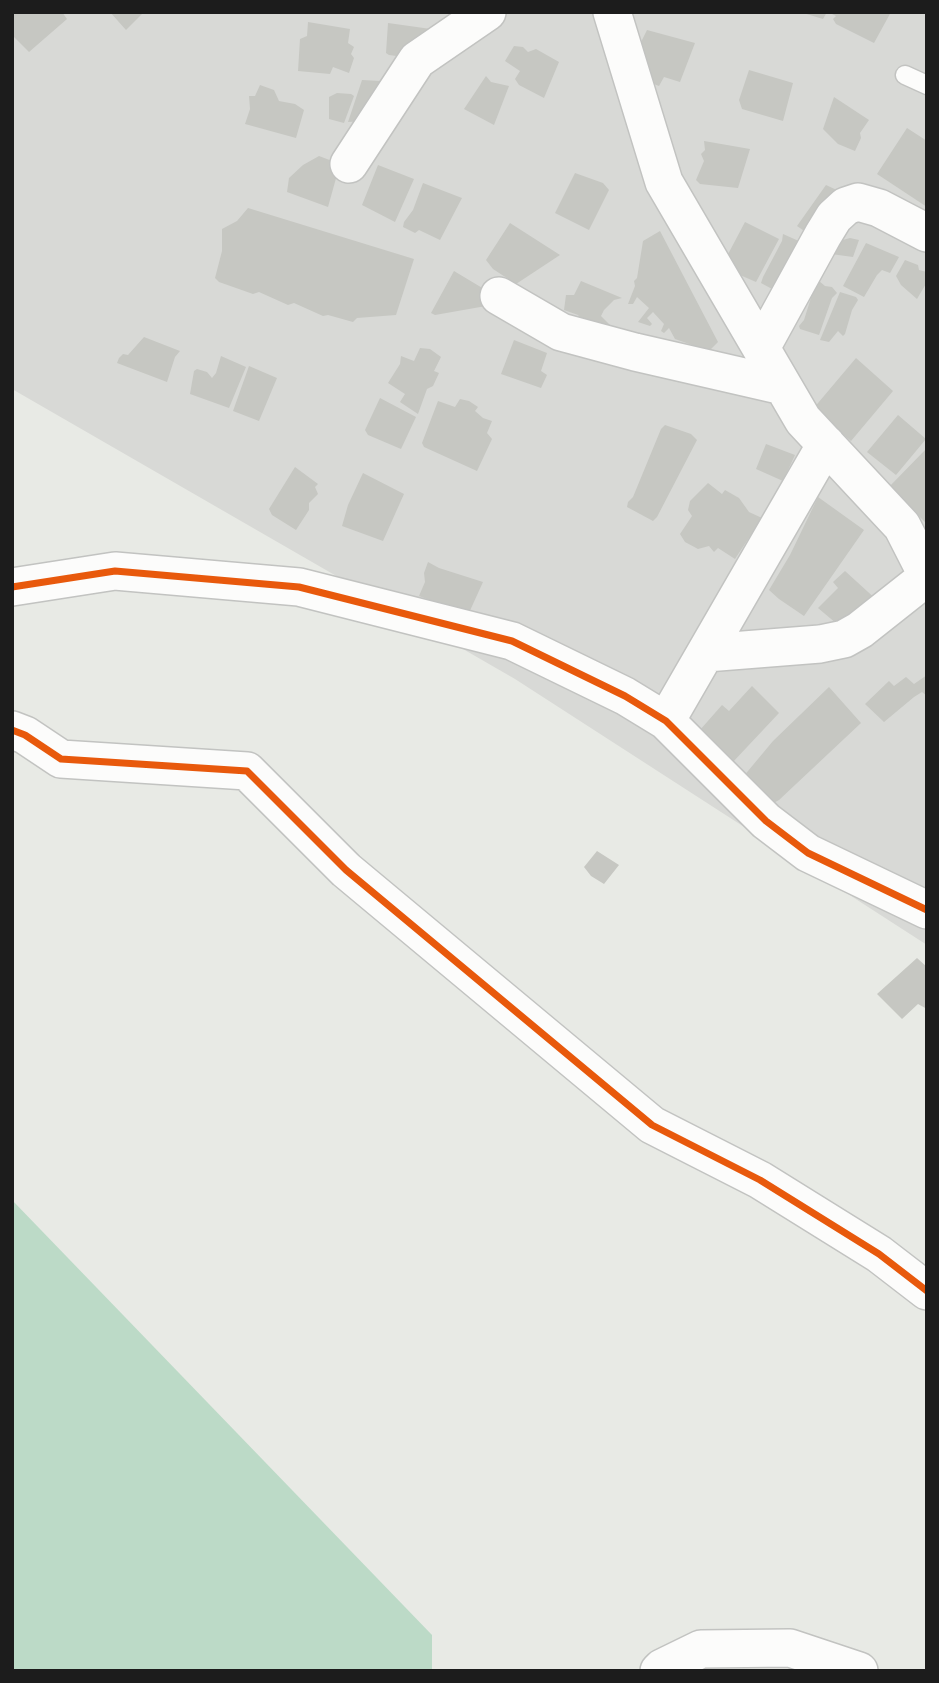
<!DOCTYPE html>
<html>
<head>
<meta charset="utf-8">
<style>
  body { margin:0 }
  #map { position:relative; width:939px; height:1683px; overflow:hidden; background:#e8eae5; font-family:"Titillium Web",sans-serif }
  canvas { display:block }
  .frame { position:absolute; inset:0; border:14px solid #1c1c1c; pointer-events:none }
</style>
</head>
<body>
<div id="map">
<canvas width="939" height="1683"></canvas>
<div class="frame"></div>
</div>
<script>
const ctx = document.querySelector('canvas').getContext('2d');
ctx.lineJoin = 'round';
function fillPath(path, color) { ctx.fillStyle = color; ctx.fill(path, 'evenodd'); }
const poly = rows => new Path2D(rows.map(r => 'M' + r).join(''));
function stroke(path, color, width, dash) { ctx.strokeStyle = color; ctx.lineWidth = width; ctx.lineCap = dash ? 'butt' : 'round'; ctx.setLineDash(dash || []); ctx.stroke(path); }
fillPath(poly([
  [12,12,927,12,927,945,515,679,12,389]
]), '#d8d9d6');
fillPath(poly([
  [12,1200,432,1635,432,1671,12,1671]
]), '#bcdac7');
fillPath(poly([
  [12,12,62,12,67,19,29,52,12,35],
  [110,12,144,12,126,30],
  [800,12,827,12,823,19],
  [828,12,891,12,874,43,836,24,833,19,836,16],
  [308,22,350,29,348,43,354,47,351,54,354,58,349,73,333,67,330,74,298,71,300,39,307,36],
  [388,23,445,31,411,58,389,55,386,53],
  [647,30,695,43,680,82,664,77,659,86,646,81,635,57,643,48,641,42],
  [514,46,523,47,528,52,536,49,559,62,544,98,519,85,515,79,520,71,505,61],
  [749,70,793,83,783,121,742,109,739,100],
  [486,76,491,82,509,86,494,125,464,109],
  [362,80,399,82,379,120,348,122],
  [260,85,274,90,279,101,295,104,304,110,296,138,245,124,250,109,249,96,255,96],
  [337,93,351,94,354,96,344,123,329,119,329,97],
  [834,97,869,120,860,133,861,138,855,151,838,144,823,129],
  [907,128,927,141,927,207,877,174],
  [704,141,750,149,738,188,700,184,696,180,704,161,701,154,705,150],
  [319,156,340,164,328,207,287,192,289,178,303,165],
  [378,165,414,179,395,222,362,205],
  [575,173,603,183,609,190,589,230,555,213],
  [423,183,462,198,440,240,419,230,415,233,403,227,404,222,413,210],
  [826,185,841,192,813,237,797,226],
  [248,208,414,259,396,315,357,318,353,322,328,315,323,316,294,303,288,305,259,292,253,294,219,282,215,278,222,251,222,229,237,221],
  [745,222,779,239,756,282,724,268,726,258],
  [510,223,560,255,516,284,493,269,486,260],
  [660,231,718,342,709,351,675,339,669,328,664,333,661,331,664,324,653,312,647,318,652,324,650,326,638,322,649,308,637,297,633,304,628,304,635,286,634,281,637,278,643,241],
  [783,234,810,246,785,296,761,283,763,277,782,241],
  [850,238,859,240,853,257,831,254,839,241],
  [866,243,899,257,890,273,882,270,877,275,864,297,843,286],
  [905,260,918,265,919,270,927,272,927,282,917,299,901,285,896,276],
  [454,271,494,295,486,306,435,315,431,313],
  [581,281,622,298,614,300,604,310,601,316,611,326,608,329,590,320,586,326,578,315,564,310,566,295,574,295],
  [819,281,825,286,832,287,837,293,832,298,819,335,800,329,799,326,804,320,815,285],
  [840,292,856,297,858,300,852,310,845,334,843,336,838,331,829,342,820,340],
  [144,337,180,351,175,357,167,382,117,363,119,358,123,354,128,355],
  [514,340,547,353,541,371,547,375,541,388,501,374],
  [420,348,430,349,441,357,434,371,439,373,433,386,427,389,418,414,400,402,405,394,388,383,400,364,401,356,414,361],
  [221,356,246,367,229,408,190,394,194,371,197,369,207,372,212,378,216,373],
  [856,358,893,391,851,441,813,409],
  [249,366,277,378,259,421,233,411],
  [380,398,416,417,401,449,368,435,365,430],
  [460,399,469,401,478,407,475,411,483,418,492,421,487,433,492,439,477,471,424,447,422,443,438,401,455,407],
  [898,415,926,439,896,475,867,452],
  [665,425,691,434,697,440,657,517,653,521,627,507,628,502,633,497,661,429],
  [766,444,795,455,783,481,756,469],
  [927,448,927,524,889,487],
  [295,467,318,484,315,487,318,494,309,503,309,510,296,530,272,515,269,509],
  [363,473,404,494,383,541,342,526,348,505],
  [708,483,722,494,725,490,739,498,749,512,762,518,735,559,718,548,714,552,709,546,698,549,685,542,680,534,692,516,688,510,690,501],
  [818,497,864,530,804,616,779,599,769,590,790,555],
  [428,562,439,568,483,582,468,615,419,596,425,582,424,573],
  [845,571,879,602,849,634,818,608,838,588,833,582],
  [927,675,927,696,922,692,914,697,884,722,865,704,889,681,894,686,906,677,914,684],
  [752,686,779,713,732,763,700,730,722,705,729,711],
  [829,687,861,723,779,800,770,805,743,777,773,741],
  [597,851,619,865,604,884,591,876,584,867],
  [917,958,927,967,927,1009,918,1004,902,1019,877,994]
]), '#c6c7c2');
const service = poly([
  [905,75,927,85]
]);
const minor = poly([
  [612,12,664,182,803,420,902,526,927,575],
  [349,164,417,60,487,12],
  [499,296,561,332,635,352,783,386],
  [761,348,823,235,834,217,846,206,858,202,879,208,927,233],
  [12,587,115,571,299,587,512,641,625,696,666,721,766,821,808,853,927,910],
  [706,653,820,644,844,639,860,630,927,577],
  [666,721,826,444],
  [12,730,25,735,61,759,247,771,346,870,652,1125,760,1180,879,1254,927,1291],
  [659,1671,662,1668,701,1649,790,1648,859,1671]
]);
stroke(service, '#c2c3c1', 21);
stroke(minor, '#c2c3c1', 40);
stroke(service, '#fcfcfb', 18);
stroke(minor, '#fcfcfb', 37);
stroke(poly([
  [12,587,115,571,299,587,512,641,625,696,666,721,766,821,808,853,927,910],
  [12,730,25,735,61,759,247,771,346,870,652,1125,760,1180,879,1254,927,1291]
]), '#e8590c', 7);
</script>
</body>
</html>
